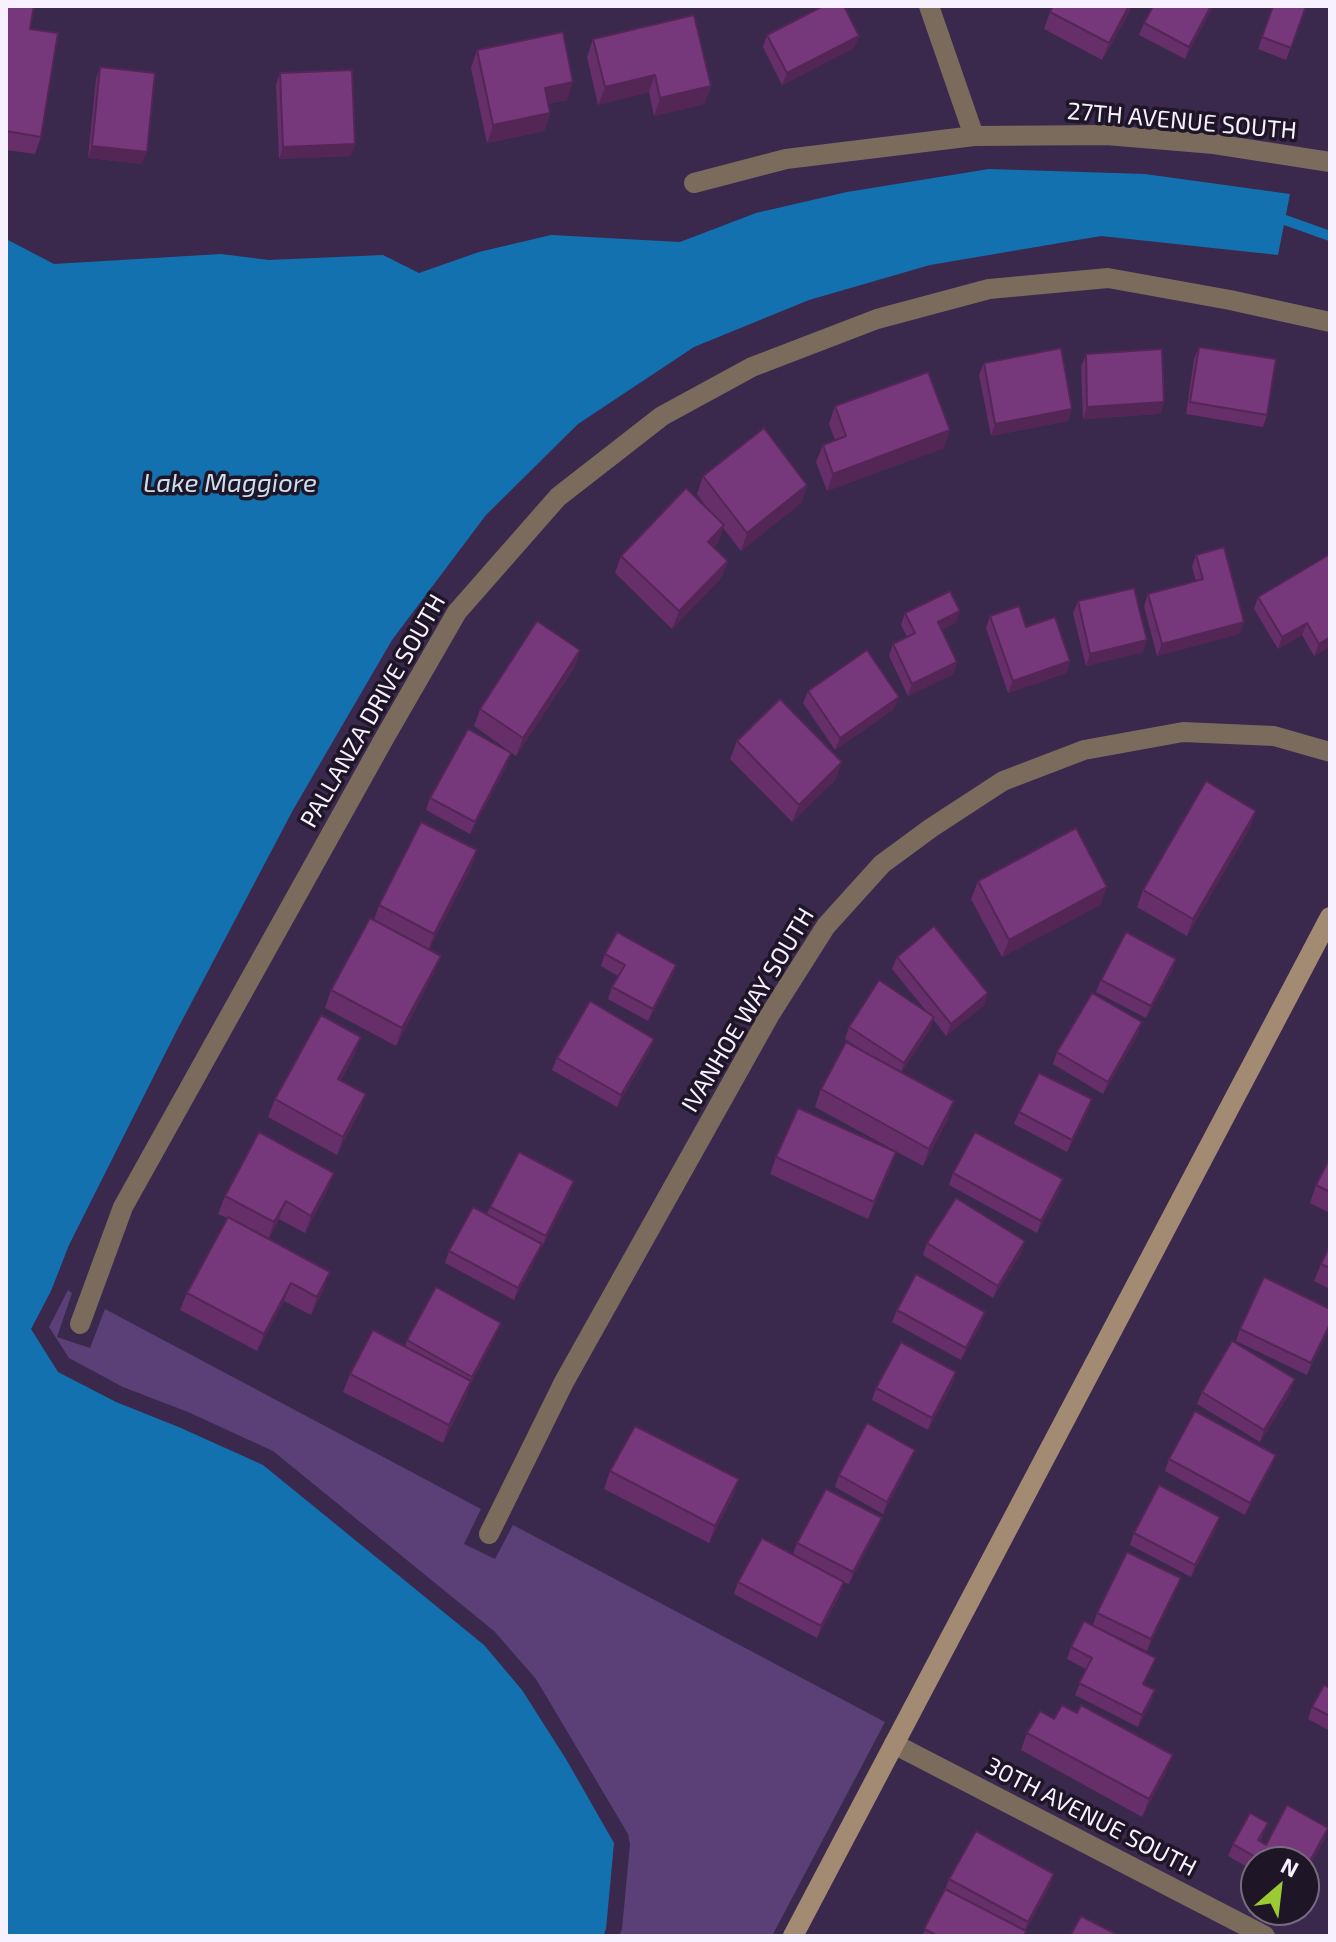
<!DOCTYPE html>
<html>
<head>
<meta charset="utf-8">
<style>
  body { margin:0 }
  #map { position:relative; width:1336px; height:1942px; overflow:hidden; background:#3a284d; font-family:"Exo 2",sans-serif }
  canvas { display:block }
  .frame { position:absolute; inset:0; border:8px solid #f7f0ff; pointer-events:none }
  .north { position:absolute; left:1240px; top:1846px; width:80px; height:80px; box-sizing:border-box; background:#1e1626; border:2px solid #756d7d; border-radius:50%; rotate:28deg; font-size:22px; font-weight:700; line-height:32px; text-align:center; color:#f7f0ff }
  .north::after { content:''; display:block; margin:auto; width:28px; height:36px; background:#9cca32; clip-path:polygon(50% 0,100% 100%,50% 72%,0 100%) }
</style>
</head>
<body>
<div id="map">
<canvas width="1336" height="1942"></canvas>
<div class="frame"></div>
<div class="north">N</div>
</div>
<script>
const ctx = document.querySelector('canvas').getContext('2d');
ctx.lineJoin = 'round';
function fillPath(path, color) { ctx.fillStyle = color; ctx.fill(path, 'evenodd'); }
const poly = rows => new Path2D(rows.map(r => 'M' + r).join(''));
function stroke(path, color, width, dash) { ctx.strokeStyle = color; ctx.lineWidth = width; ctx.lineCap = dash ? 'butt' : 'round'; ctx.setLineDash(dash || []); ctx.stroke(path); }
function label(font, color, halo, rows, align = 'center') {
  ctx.font = font + ' "Exo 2",sans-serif'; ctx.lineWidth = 7; ctx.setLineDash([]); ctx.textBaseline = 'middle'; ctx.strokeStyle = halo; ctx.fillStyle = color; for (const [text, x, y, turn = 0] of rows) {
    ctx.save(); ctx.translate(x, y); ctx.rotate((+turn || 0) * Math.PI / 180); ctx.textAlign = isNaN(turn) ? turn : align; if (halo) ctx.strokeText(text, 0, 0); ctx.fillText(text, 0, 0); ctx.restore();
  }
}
fillPath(poly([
  [68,1290,72,1293,57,1337,90,1348,105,1309,481,1509,464,1544,495,1559,513,1525,885,1722,772,1936,619,1936,622,1929,630,1844,628,1834,536,1679,494,1631,273,1451,188,1412,123,1387,69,1358,49,1327]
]), '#5b4077');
fillPath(poly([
  [989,169,1145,174,1290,194,1278,255,1101,236,930,265,809,300,694,347,578,424,486,515,392,640,293,810,177,1030,69,1245,51,1291,31,1329,58,1372,116,1402,181,1428,263,1465,484,1645,522,1690,566,1759,614,1843,606,1929,603,1936,6,1936,6,239,54,264,221,254,269,260,383,255,419,273,479,252,551,235,680,242,756,213,847,192]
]), '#1471b0');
stroke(poly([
  [1285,220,1330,236]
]), '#1471b0', 10);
stroke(poly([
  [929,6,974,136],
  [694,183,786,159,974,136,1106,135,1214,144,1330,162],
  [80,1324,123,1207,385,737,457,612,558,497,662,416,752,367,877,319,989,289,1108,278,1230,300,1330,322],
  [489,1534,564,1382,769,1016,826,926,882,864,931,828,1003,781,1084,750,1183,732,1274,736,1330,752],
  [894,1744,1265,1936]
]), '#7b6b5c', 20);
stroke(poly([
  [793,1936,1330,917]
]), '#a38b73', 20);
fillPath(poly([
  [6,6,30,29,41,137,35,154,6,150],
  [1153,6,1213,6,1185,59,1139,35,1144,23],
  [1273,6,1306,6,1286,60,1258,49],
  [1130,11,1102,60,1044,29,1050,12],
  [767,35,859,36,854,48,782,85,763,47],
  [593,39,711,86,704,104,654,116,649,92,598,105,587,57],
  [477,50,567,100,548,104,550,113,544,131,487,143,471,68],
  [100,67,142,164,88,158,96,79],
  [280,73,355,144,350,156,279,159,276,85],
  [1199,347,1267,415,1263,427,1186,414,1194,359],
  [1086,354,1164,402,1160,414,1083,419,1081,366],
  [984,363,1068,421,991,436,979,375],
  [835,406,944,448,827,491,816,462,823,445,835,440,829,424],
  [703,476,807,485,801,503,741,551,723,528,718,543,714,547,728,561,721,578,672,629,615,573,621,556,710,512,697,494],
  [1330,554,1330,646,1314,656,1302,635,1278,649,1254,609,1258,597],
  [1196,555,1244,622,1239,634,1157,656,1144,606,1148,594,1196,581,1192,567],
  [1078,601,1143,652,1086,666,1073,613],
  [960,611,955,623,941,630,957,662,953,674,908,696,889,656,893,644,907,637,901,625,905,613],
  [990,616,1026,627,1070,661,1066,673,1008,693,986,628],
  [580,650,574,668,516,756,474,726,480,709],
  [808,691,894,709,835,750,803,703],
  [737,741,836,779,792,822,730,759],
  [507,765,470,834,426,810,430,798],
  [1256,811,1249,829,1187,936,1137,907,1143,890],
  [477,850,471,868,429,949,434,973,396,1046,325,1008,331,990,374,920,379,905],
  [978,881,1107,887,1100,905,1002,957,971,899],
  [605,954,676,965,672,977,648,1021,608,999,612,987,618,976,601,966],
  [897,957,988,993,984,1005,946,1036,933,1019,930,1029,901,1072,948,1119,923,1166,815,1107,821,1089,862,1050,845,1039,849,1027,927,1012,892,969],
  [1176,959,1172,971,1146,1018,1096,992,1101,980],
  [1142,1022,1138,1034,1103,1094,1053,1064,1057,1052],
  [654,1039,649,1051,617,1107,552,1070,557,1058],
  [354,1055,341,1080,366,1094,359,1112,337,1155,268,1117,275,1099],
  [1088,1111,1067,1152,1014,1124,1019,1112],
  [896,1152,890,1169,868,1219,770,1174,776,1157],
  [1330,1158,1330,1213,1310,1203,1316,1185],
  [953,1173,1059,1191,1037,1233,949,1185],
  [327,1191,305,1233,279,1219,269,1239,324,1289,311,1315,284,1301,257,1351,180,1310,187,1293,227,1218,218,1214,225,1196],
  [570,1193,514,1300,445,1263,449,1251,487,1214,490,1207],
  [1025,1241,1021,1253,993,1298,923,1255,927,1243],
  [1330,1245,1330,1289,1314,1281,1321,1264],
  [1330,1309,1330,1327,1307,1375,1236,1341,1240,1329],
  [897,1310,981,1324,961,1360,892,1322],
  [496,1335,470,1385,465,1399,443,1443,343,1392,350,1374,405,1347,407,1340],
  [956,1372,952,1385,928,1430,872,1400,876,1388],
  [1291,1391,1260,1442,1197,1404,1202,1392],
  [915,1450,910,1462,883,1514,835,1487,839,1475],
  [1169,1459,1271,1467,1245,1515,1165,1471],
  [610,1471,739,1479,733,1496,709,1543,604,1489],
  [1216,1529,1191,1577,1130,1545,1134,1533],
  [877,1530,849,1584,844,1582,840,1594,817,1638,734,1594,738,1582,793,1554,797,1543],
  [1176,1590,1147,1651,1093,1625,1097,1613],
  [1071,1647,1151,1670,1144,1684,1155,1690,1151,1702,1138,1727,1075,1695,1086,1669,1067,1659],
  [1330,1688,1330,1731,1308,1719,1312,1707],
  [1027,1733,1166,1772,1142,1817,1021,1750],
  [1268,1823,1260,1841,1266,1845,1328,1828,1324,1840,1304,1876,1304,1862,1256,1862,1256,1872,1228,1856,1233,1844],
  [949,1879,1050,1886,1025,1931,1024,1936,922,1936,945,1890]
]), '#662f6a');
fillPath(poly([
  [1129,6,1132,6,1130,11,1102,60,1109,43],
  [1211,6,1213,6,1185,59,1189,47],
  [859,36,854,48,782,85,787,73],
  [655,75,649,92,598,105,605,87],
  [573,82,567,100,538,106,545,88],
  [711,86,704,104,654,116,660,98],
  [550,113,544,131,487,143,493,125],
  [355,144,350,156,279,159,283,147],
  [92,146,147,152,142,164,88,158],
  [1164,402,1160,414,1083,419,1087,407],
  [1072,409,1068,421,991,436,995,424],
  [950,430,944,448,827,491,833,474],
  [807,485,801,503,741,551,747,533],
  [724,525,718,543,702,560,708,542],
  [728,561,721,578,672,629,679,611],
  [960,611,955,623,933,634,938,622],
  [1244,622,1239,634,1157,656,1162,644],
  [1307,623,1302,635,1278,649,1282,637],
  [1330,637,1330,646,1314,656,1319,644],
  [1147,640,1143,652,1086,666,1090,654],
  [580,650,574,668,516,756,523,738],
  [1070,661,1066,673,1008,693,1013,681],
  [957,662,953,674,908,696,912,684],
  [899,697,894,709,835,750,840,738],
  [511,753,507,765,470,834,475,822],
  [842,762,836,779,792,822,799,805],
  [1256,811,1249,829,1187,936,1193,919],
  [477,850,471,868,428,951,434,934],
  [1107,887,1100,905,1002,957,1009,940],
  [441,956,434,973,396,1046,402,1028],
  [1176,959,1172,971,1146,1018,1151,1006],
  [676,965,672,977,648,1021,653,1009],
  [988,993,984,1005,946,1036,951,1024],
  [934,1017,930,1029,900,1075,904,1063],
  [1142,1022,1138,1034,1103,1094,1108,1082],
  [361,1037,354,1055,332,1096,338,1079],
  [654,1039,649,1051,617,1107,621,1095],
  [366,1094,359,1112,337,1155,343,1137],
  [1092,1099,1088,1111,1067,1152,1072,1140],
  [954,1101,948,1119,923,1166,929,1149],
  [896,1152,890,1169,868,1219,874,1202],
  [334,1173,327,1191,305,1233,311,1216],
  [1063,1179,1059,1191,1037,1233,1041,1221],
  [574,1181,570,1193,542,1248,546,1236],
  [286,1201,279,1219,268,1240,274,1222],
  [1025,1241,1021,1253,993,1298,998,1286],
  [542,1244,537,1256,514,1300,518,1288],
  [330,1272,324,1289,311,1315,317,1297],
  [291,1283,284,1301,257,1351,264,1334],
  [985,1312,981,1324,961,1360,966,1348],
  [501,1323,496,1335,470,1385,465,1399,443,1443,449,1425,472,1377],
  [1330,1324,1330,1327,1307,1375,1311,1363],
  [956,1372,952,1385,928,1430,932,1418],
  [1295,1379,1291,1391,1260,1442,1264,1430],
  [915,1450,910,1462,883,1514,887,1502],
  [1276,1455,1271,1467,1245,1515,1250,1503],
  [739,1479,733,1496,709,1543,715,1526],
  [1220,1517,1216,1529,1191,1577,1195,1565],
  [882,1518,877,1530,849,1584,853,1572],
  [1181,1578,1176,1590,1147,1651,1151,1639],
  [844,1582,840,1594,817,1638,821,1626],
  [1155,1690,1151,1702,1138,1727,1142,1715],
  [1173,1755,1166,1772,1142,1817,1149,1799],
  [1328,1828,1324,1840,1304,1876,1304,1872],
  [1054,1874,1050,1886,1023,1934,1028,1922]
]), '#532656');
const building = poly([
  [6,6,34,6,30,29,58,33,41,137,6,131,6,6],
  [823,6,844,6,859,36,787,73,767,35,823,6],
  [1053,6,1129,6,1109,43,1050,12,1053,6],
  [1153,6,1211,6,1189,47,1144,23,1153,6],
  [1273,6,1306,6,1291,48,1262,37,1273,6],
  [694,15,711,86,660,98,655,75,605,87,593,39,694,15],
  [563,32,573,82,545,88,550,113,493,125,477,50,563,32],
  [100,67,155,73,147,152,92,146,100,67],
  [352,70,355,144,283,147,280,73,352,70],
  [1199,347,1276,359,1267,415,1190,402,1199,347],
  [1061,348,1072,409,995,424,984,363,1061,348],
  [1162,349,1164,402,1087,407,1086,354,1162,349],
  [928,372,950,430,833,474,823,445,846,436,835,406,928,372],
  [764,428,807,485,747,533,703,476,764,428],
  [686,488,724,525,708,542,728,561,679,611,621,556,686,488],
  [1224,547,1244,622,1162,644,1148,594,1203,579,1196,555,1224,547],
  [1330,554,1330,637,1319,644,1307,623,1282,637,1258,597,1330,554],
  [1134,588,1147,640,1090,654,1078,601,1134,588],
  [950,591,960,611,938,622,957,662,912,684,893,644,915,633,905,613,950,591],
  [1019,606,1026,627,1055,617,1070,661,1013,681,990,616,1019,606],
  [537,621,580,650,523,738,480,709,537,621],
  [867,650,899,697,840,738,808,691,867,650],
  [780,699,842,762,799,805,737,741,780,699],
  [468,729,511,753,475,822,430,798,468,729],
  [1206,781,1256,811,1193,919,1143,890,1206,781],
  [421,822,477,850,434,934,379,905,421,822],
  [1076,828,1107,887,1009,940,978,881,1076,828],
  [370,918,441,956,402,1028,331,990,370,918],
  [934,926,988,993,951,1024,897,957,934,926],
  [617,932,676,965,653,1009,612,987,625,965,605,954,617,932],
  [1126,932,1176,959,1151,1006,1101,980,1126,932],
  [879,980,934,1017,904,1063,849,1027,879,980],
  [1092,993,1142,1022,1108,1082,1057,1052,1092,993],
  [590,1001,654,1039,621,1095,557,1058,590,1001],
  [321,1015,361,1037,338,1079,366,1094,343,1137,275,1099,321,1015],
  [846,1042,954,1101,929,1149,821,1089,846,1042],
  [1039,1073,1092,1099,1072,1140,1019,1112,1039,1073],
  [798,1108,896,1152,874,1202,776,1157,798,1108],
  [259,1132,334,1173,311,1216,286,1201,274,1222,225,1196,259,1132],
  [975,1132,1063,1179,1041,1221,953,1173,975,1132],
  [519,1152,574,1181,546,1236,490,1207,519,1152],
  [1330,1158,1330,1192,1316,1185,1330,1158],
  [956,1198,1025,1241,998,1286,927,1243,956,1198],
  [473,1207,542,1244,518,1288,449,1251,473,1207],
  [228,1217,330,1272,317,1297,291,1283,264,1334,187,1293,228,1217],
  [1330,1245,1330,1268,1321,1264,1330,1245],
  [916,1274,985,1312,966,1348,897,1310,916,1274],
  [1264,1277,1330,1309,1330,1324,1311,1363,1240,1329,1264,1277],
  [436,1287,501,1323,472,1377,407,1340,436,1287],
  [373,1330,471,1381,449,1425,350,1374,373,1330],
  [1232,1341,1295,1379,1264,1430,1202,1392,1232,1341],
  [901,1342,956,1372,932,1418,876,1388,901,1342],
  [1195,1411,1276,1455,1250,1503,1169,1459,1195,1411],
  [867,1423,915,1450,887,1502,839,1475,867,1423],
  [635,1426,739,1479,715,1526,610,1471,635,1426],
  [1159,1485,1220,1517,1195,1565,1134,1533,1159,1485],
  [826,1489,882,1518,853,1572,797,1543,826,1489],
  [762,1538,844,1582,821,1626,738,1582,762,1538],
  [1127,1552,1181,1578,1151,1639,1097,1613,1127,1552],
  [1084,1621,1156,1658,1143,1684,1155,1690,1142,1715,1079,1683,1092,1658,1071,1647,1084,1621],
  [1324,1685,1330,1688,1330,1716,1312,1707,1324,1685],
  [1062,1705,1077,1713,1081,1705,1173,1755,1149,1799,1027,1733,1040,1711,1054,1719,1062,1705],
  [1287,1805,1328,1828,1304,1872,1304,1862,1264,1862,1233,1844,1250,1813,1268,1823,1258,1840,1266,1845,1287,1805],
  [976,1831,1054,1874,1028,1922,949,1879,976,1831],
  [945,1889,1026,1931,1024,1936,938,1936,924,1929,945,1889],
  [1081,1916,1120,1936,1070,1936,1081,1916]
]);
fillPath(building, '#77377b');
stroke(building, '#532656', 2);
label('24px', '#f7f0ff', '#1e1626', [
  ["27TH AVENUE SOUTH",1182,121,5],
  ["PALLANZA DRIVE SOUTH",373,711,-60],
  ["IVANHOE WAY SOUTH",748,1010,-59],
  ["30TH AVENUE SOUTH",1091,1817,27]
]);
label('italic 26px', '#cbdeef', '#1e1626', [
  ["Lake Maggiore",230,483]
]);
</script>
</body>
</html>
